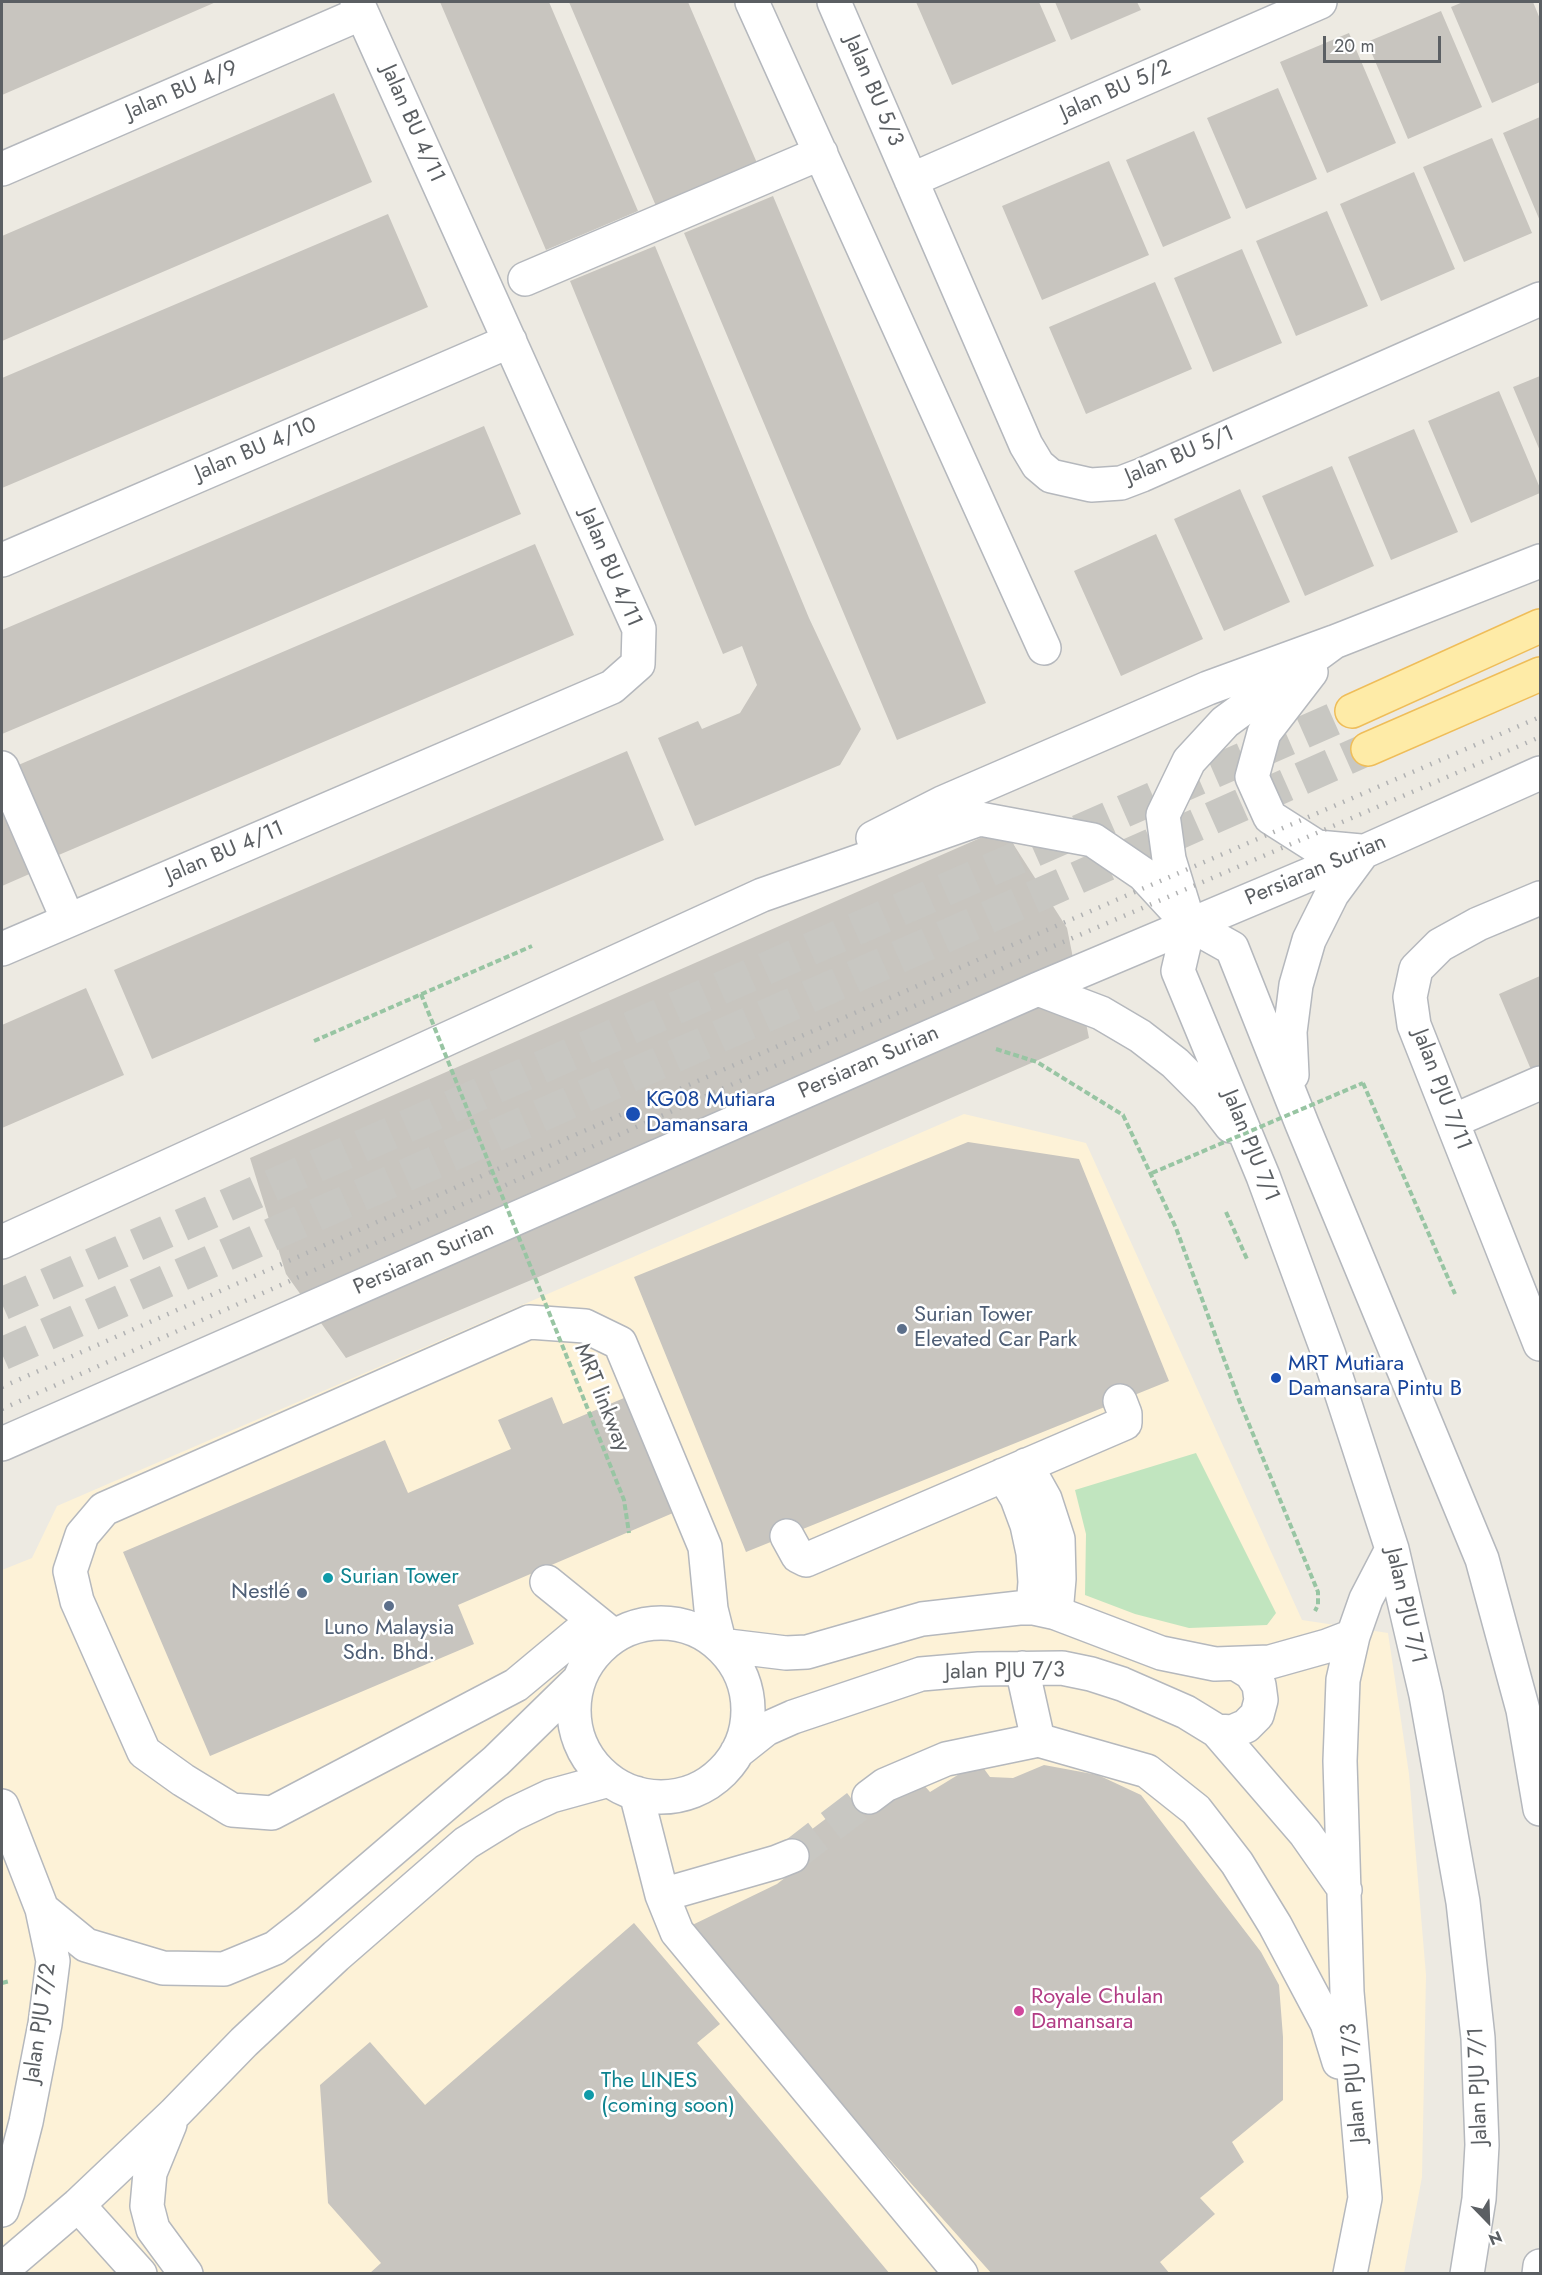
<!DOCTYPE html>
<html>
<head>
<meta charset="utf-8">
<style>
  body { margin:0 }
  #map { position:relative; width:1542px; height:2275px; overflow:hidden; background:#edeae2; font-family:Jost,sans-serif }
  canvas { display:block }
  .frame { position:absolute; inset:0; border:3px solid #5b5f63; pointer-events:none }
  .north { position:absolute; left:1458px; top:2191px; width:60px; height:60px; -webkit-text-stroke:4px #fff; paint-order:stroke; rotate:157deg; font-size:16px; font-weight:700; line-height:24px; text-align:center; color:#5b5f63 }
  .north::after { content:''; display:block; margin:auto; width:21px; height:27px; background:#5b5f63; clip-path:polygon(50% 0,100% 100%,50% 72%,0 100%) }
  .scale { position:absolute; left:1323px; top:36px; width:118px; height:27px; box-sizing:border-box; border:3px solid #5b5f63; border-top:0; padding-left:8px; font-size:18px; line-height:21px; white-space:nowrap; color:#5b5f63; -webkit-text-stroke:4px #fff; paint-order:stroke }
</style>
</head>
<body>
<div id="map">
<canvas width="1542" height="2275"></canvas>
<div class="frame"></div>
<div class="north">N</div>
<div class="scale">20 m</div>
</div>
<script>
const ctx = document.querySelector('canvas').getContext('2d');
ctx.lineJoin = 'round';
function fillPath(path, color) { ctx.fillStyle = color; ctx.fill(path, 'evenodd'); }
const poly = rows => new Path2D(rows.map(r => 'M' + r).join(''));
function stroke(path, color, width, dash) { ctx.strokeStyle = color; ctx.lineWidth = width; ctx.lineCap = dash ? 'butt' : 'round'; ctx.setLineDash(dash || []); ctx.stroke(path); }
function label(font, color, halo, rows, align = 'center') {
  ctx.font = font + ' Jost,sans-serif'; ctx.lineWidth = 5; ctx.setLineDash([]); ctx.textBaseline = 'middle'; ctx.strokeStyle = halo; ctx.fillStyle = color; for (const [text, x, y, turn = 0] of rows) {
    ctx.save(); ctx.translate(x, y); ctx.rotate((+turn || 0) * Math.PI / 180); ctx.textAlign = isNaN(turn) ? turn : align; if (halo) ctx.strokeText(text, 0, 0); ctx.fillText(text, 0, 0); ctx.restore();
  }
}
fillPath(poly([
  [964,1114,1086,1143,1302,1620,1388,1633,1409,1774,1426,1975,1422,2177,1404,2273,2,2274,2,1570,32,1558,57,1506]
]), '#fdf2d7');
fillPath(poly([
  [1196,1453,1276,1613,1267,1625,1189,1628,1135,1614,1085,1595,1086,1534,1075,1490]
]), '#c1e5bf');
fillPath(poly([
  [2,2,216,2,2,95],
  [440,2,549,2,638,211,546,250],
  [569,2,688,2,757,163,656,206],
  [916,2,1039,2,1056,41,952,85],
  [1055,2,1137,2,1141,10,1071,40],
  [1463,2,1533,2,1540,19,1540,82,1492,103,1451,7],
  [1441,11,1482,107,1408,139,1367,42],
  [1349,33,1396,143,1327,173,1280,62],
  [1278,88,1317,179,1246,209,1207,118],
  [334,93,372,182,2,341,2,236],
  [1540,117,1540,221,1503,133],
  [1194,131,1231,218,1163,247,1126,160],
  [1492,138,1532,233,1464,262,1423,167],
  [1109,161,1149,255,1042,300,1002,206],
  [1414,172,1455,269,1381,301,1340,204],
  [773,196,986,703,897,740,684,233],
  [1327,211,1368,306,1296,336,1256,241],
  [388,214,428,307,2,488,2,378],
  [655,246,809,618,861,729,840,765,695,826,658,738,698,721,702,729,740,713,757,685,742,646,723,654,570,281],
  [1242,249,1282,343,1213,372,1174,278],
  [1155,282,1192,369,1086,414,1049,327],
  [1540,376,1540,451,1513,387],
  [1499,391,1540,488,1540,493,1471,523,1428,421],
  [484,426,521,514,2,734,2,630],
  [1414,429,1458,532,1391,560,1348,457],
  [1332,466,1374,566,1305,596,1262,496],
  [1240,489,1290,602,1224,631,1174,519],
  [1156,534,1203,639,1121,676,1074,571],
  [535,544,574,635,54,857,16,766],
  [627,751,664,840,152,1059,114,970],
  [2,798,34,872,2,886],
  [1003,828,1067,928,1089,1038,536,1278,346,1358,286,1274,250,1158],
  [1540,976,1540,1069,1532,1072,1499,994],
  [86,988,124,1075,2,1128,2,1025],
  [968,1142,1079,1159,1169,1381,746,1552,634,1277],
  [631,1395,680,1510,458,1605,474,1644,210,1756,123,1552,385,1440,408,1493,511,1449,498,1420,552,1397,563,1424],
  [979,1762,990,1777,1013,1778,1044,1765,1098,1775,1141,1795,1261,1952,1279,1985,1283,2037,1283,2100,1232,2142,1244,2162,1200,2198,1215,2214,1160,2262,1170,2274,992,2274,684,1929,777,1884,799,1867,787,1848,864,1790,915,1775,930,1792],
  [634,1923,720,2024,697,2043,890,2274,369,2274,381,2263,328,2203,320,2085,370,2042,425,2105]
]), '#c8c5bf');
stroke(poly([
  [792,1856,869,1797]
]), '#c8c7c2', 33, [33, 16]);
stroke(poly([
  [2,1304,1352,711],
  [2,1354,1368,749]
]), '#c8c7c2', 33, [33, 16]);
const minor = poly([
  [752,2,1044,648],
  [834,2,1026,445,1038,465,1051,476,1091,485,1121,483,1142,475,1540,299],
  [2,169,362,13],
  [911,180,1320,2],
  [525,279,821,153],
  [2,560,510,341],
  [1334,642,1225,722,1189,761,1163,815,1169,859,1189,924,1178,971,1263,1176,1329,1355,1392,1549,1426,1695,1463,1902,1478,2038,1482,2145,1479,2199,1467,2274],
  [1311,672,1264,733,1252,777,1270,817,1317,847,1361,851],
  [2,768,68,920],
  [873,838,942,803,1208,688,1334,642,1540,561],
  [1540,898,1478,924,1440,945,1416,969,1410,997,1414,1025,1540,1344],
  [2,949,612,687,638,664,639,629,357,2],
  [1038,989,1101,1013,1140,1036,1175,1063,1207,1095,1231,1126],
  [1292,1075,1290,1032,1296,985,1309,940,1332,894,1363,852],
  [1453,1121,1540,1083],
  [2,1242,762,895,980,819,1093,840,1143,874,1189,924,1232,948,1302,1124,1482,1559,1523,1710,1540,1809],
  [2,1444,1038,989,1363,852,1540,773],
  [1026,1465,1045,1499,1058,1539,1059,1579,1056,1613],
  [1003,1475,1017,1498,1027,1525,1033,1553,1035,1582,1033,1608],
  [787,1536,798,1556,806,1560,1125,1423,1125,1414,1120,1401],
  [547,1582,610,1633],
  [594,1620,516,1685,272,1813,232,1810,183,1780,144,1752,77,1601,70,1571,82,1535,104,1509,529,1322,585,1326,620,1343,705,1547,711,1609,720,1645,786,1653,807,1652,922,1619,1019,1608,1033,1608,1056,1613,1161,1653,1215,1664,1270,1662,1327,1646,1353,1636],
  '574 1710a87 87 0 1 1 174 0a87 87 0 1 1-174 0Z',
  [1022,1668,1038,1740],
  [1217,1731,1232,1732,1246,1726,1257,1715,1261,1700,1259,1685,1251,1673,1238,1665],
  [737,1752,766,1729,793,1717,921,1674,979,1669,1062,1668,1091,1674,1122,1684,1186,1712,1217,1731,1305,1833,1345,1890],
  [636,1793,662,1895,677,1932,961,2274],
  [869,1797,885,1785,946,1759,1038,1740,1147,1771,1196,1810,1237,1863,1275,1925,1327,2023,1339,2062],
  [2,1806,42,1909,53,1961,45,2024,26,2122,8,2192,2,2210],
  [662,1895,777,1862,792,1856],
  [42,1909,86,1945,163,1968,224,1969,275,1948,307,1923,496,1761,578,1681],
  [170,2124,150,2173,147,2206,153,2229,186,2274],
  [78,2205,140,2274],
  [2,2270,78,2205,174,2114,244,2042,336,1956,466,1843,513,1814,551,1796,609,1780],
  [1350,2274,1365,2198,1347,1992,1340,1761,1343,1680,1353,1636,1366,1599,1392,1549],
  [1539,2274,1540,2266]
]);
const major = poly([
  [1352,711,1540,626],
  [1368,749,1540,674]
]);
stroke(minor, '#b5b8bd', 36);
stroke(major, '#efbd59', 36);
stroke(poly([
  [314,1041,532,946],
  [996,1049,1037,1062,1123,1115,1176,1228,1239,1400,1318,1592,1318,1605,1315,1611],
  [1363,1083,1455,1294],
  [1226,1212,1247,1259],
  [589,1412,624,1500,629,1533],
  [2,1983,10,1981]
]), '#98c5a3', 4, [6, 3]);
stroke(minor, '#fff', 33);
stroke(major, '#feeba7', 33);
stroke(poly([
  [2,1387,725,1069,1540,717],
  [2,1409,733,1084,1540,737]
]), '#b1b2b3', 4.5, [1.5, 8]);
stroke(poly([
  [421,994,589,1412],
  [1152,1173,1363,1083]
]), '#98c5a3', 4, [6, 3]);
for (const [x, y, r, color] of [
  [633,1114,8,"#1a4fb4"],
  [902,1329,6,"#5c6f8a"],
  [1276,1378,6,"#1a4fb4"],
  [328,1578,6,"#0f9aa8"],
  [302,1593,6,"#5c6f8a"],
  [389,1606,6,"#5c6f8a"],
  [1019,2011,6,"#d1479c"],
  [589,2095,6,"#0f9aa8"]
]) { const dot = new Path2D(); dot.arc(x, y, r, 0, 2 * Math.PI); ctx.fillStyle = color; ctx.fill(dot); stroke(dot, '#fff', 2); }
label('22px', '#5b5f63', '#fff', [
  ["Jalan BU 4/9",182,91,-23],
  ["Jalan BU 5/3",873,91,67],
  ["Jalan BU 5/2",1116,91,-24],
  ["Jalan BU 4/11",412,124,66],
  ["Jalan BU 4/10",256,450,-23],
  ["Jalan BU 5/1",1180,456,-23],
  ["Jalan BU 4/11",610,568,67],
  ["Jalan BU 4/11",225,853,-23],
  ["Persiaran Surian",1316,871,-23],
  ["Persiaran Surian",869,1063,-24],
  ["Jalan PJU 7/11",1441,1090,69],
  ["Jalan PJU 7/1",1250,1146,68],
  ["Persiaran Surian",424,1259,-24],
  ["MRT linkway",601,1398,68],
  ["Jalan PJU 7/1",1405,1606,77],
  ["Jalan PJU 7/3",1005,1672,-1],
  ["Jalan PJU 7/2",41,2023,-82],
  ["Jalan PJU 7/3",1355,2083,-95],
  ["Jalan PJU 7/1",1479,2086,-92]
]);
label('22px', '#164399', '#fff', [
  ["KG08 Mutiara",646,1101],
  ["Damansara",646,1126],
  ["MRT Mutiara",1288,1365],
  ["Damansara Pintu B",1288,1390]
], 'left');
label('22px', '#4e5e75', '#fff', [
  ["Surian Tower",914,1316],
  ["Elevated Car Park",914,1341],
  ["Nestlé",290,1593,"right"],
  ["Luno Malaysia",389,1629,"center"],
  ["Sdn. Bhd.",389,1654,"center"]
], 'left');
label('22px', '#0d838f', '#fff', [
  ["Surian Tower",340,1578],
  ["The LINES",601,2082],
  ["(coming soon)",601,2107]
], 'left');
label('22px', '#b23c85', '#fff', [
  ["Royale Chulan",1031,1998],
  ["Damansara",1031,2023]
], 'left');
</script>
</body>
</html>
